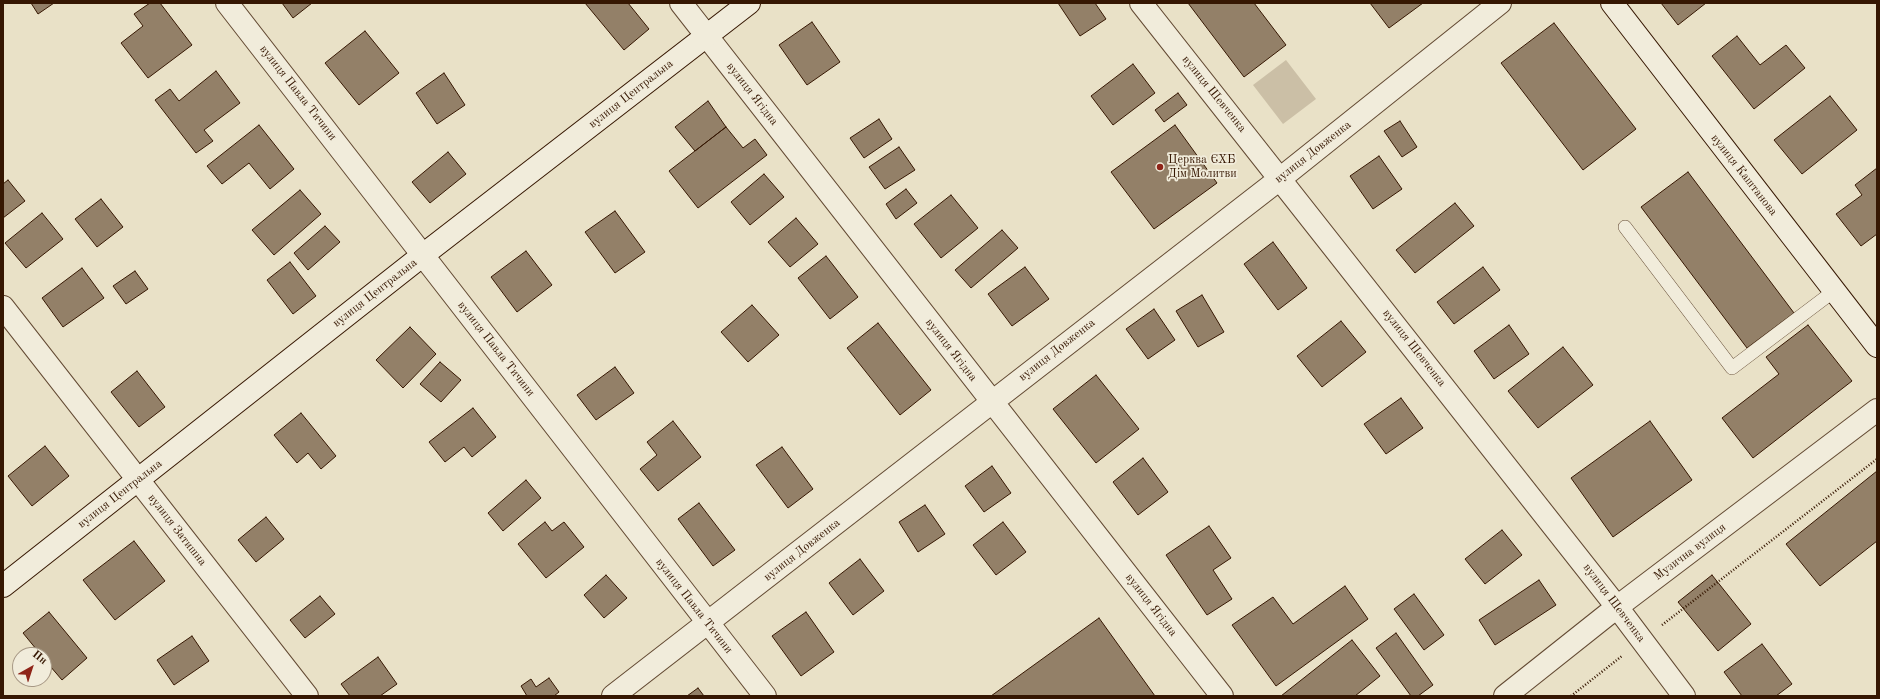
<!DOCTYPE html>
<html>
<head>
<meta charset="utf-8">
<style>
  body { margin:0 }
  #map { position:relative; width:1880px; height:699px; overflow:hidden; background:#e9e1c7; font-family:"Old Standard TT",serif }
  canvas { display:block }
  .frame { position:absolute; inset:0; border:4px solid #361702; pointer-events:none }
  .north { position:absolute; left:12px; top:647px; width:40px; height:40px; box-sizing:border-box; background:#f1ecdb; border:1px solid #a69784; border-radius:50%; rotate:39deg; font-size:11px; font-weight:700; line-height:16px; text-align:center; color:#361702 }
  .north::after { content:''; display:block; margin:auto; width:14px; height:18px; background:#8f2418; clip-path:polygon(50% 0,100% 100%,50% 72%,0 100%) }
</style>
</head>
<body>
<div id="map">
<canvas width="1880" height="699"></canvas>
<div class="frame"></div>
<div class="north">Пн</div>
</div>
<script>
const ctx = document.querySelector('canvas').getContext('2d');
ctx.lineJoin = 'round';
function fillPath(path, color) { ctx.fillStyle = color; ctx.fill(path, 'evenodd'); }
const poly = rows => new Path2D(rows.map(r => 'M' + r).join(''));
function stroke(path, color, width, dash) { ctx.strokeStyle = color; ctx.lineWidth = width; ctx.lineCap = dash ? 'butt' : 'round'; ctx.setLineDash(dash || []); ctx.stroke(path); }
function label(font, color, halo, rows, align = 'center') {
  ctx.font = font + ' "Old Standard TT",serif'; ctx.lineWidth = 3.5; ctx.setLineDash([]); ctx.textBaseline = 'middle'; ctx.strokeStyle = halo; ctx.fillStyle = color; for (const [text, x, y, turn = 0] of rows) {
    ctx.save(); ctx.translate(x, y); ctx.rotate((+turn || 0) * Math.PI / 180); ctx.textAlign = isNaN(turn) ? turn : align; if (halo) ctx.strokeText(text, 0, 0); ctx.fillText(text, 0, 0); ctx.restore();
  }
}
fillPath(poly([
  [1286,60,1316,99,1283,124,1253,85]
]), '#cbbfa6');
const building = poly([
  [31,3,54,3,38,14,31,3],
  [150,3,160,3,192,45,148,78,121,43,143,26,134,14,150,3],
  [282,3,312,3,293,18,282,3],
  [585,3,628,3,649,29,624,50,585,3],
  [1058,3,1095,3,1106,19,1080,36,1058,3],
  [1188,3,1254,3,1286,45,1244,77,1188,3],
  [1370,3,1423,3,1389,28,1370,3],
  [1661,3,1706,3,1678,25,1661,3],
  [812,22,840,62,807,85,779,45,812,22],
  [1554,23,1636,129,1583,170,1501,63,1554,23],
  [365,31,399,73,359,105,325,63,365,31],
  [1737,36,1760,65,1786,45,1805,68,1754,109,1712,56,1737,36],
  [1133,64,1155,93,1113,125,1091,96,1133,64],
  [216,71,240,103,204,130,213,141,196,153,155,100,170,89,179,101,216,71],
  [444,73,465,105,437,124,416,93,444,73],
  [1178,93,1187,105,1164,122,1155,110,1178,93],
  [1830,96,1857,130,1802,174,1774,140,1830,96],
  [708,101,726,127,695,151,675,127,708,101],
  [879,119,892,139,864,158,850,138,879,119],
  [1400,121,1417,147,1402,157,1384,131,1400,121],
  [259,125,294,169,270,189,249,163,222,184,207,166,259,125],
  [1175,125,1217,183,1154,229,1111,172,1175,125],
  [726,127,743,148,755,139,767,155,698,208,669,171,726,127],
  [899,147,915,170,885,189,869,167,899,147],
  [448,152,466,174,430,203,412,182,448,152],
  [1379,156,1402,189,1373,209,1350,176,1379,156],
  [1877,168,1877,234,1861,246,1836,214,1862,195,1855,185,1877,168],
  [1688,172,1794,313,1747,348,1641,207,1688,172],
  [764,174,784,197,750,225,731,202,764,174],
  [8,180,25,201,3,218,3,184,8,180],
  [906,189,917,203,896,219,886,204,906,189],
  [300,190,321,214,274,255,252,230,300,190],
  [951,195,978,228,941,258,914,224,951,195],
  [101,199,123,227,97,247,75,219,101,199],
  [1455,203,1474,226,1415,273,1396,250,1455,203],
  [615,211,645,252,615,273,585,232,615,211],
  [42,213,63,239,26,268,5,243,42,213],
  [796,218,818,244,790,267,768,242,796,218],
  [325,226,340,242,308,270,294,253,325,226],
  [1002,230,1018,248,971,288,955,270,1002,230],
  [1273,242,1307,288,1278,310,1244,264,1273,242],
  [526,251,552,285,517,312,491,277,526,251],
  [826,256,858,297,830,319,798,278,826,256],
  [290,262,316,296,293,314,267,280,290,262],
  [1025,267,1049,299,1012,326,988,294,1025,267],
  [1483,267,1500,290,1454,324,1437,302,1483,267],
  [82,268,104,298,63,327,42,298,82,268],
  [135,271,148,289,126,304,113,286,135,271],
  [1202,295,1224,332,1198,347,1176,311,1202,295],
  [752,305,779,335,748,362,721,332,752,305],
  [1154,309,1175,340,1148,359,1126,329,1154,309],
  [1341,321,1366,352,1322,387,1297,356,1341,321],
  [878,323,931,390,900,415,847,348,878,323],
  [1509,325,1529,354,1494,379,1474,351,1509,325],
  [1808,325,1852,381,1753,458,1722,418,1779,374,1766,357,1808,325],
  [410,327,436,354,403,388,376,360,410,327],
  [1563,347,1593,385,1538,428,1508,391,1563,347],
  [440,362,461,380,441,402,420,384,440,362],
  [615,367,634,393,596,420,577,395,615,367],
  [137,371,165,407,139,427,111,392,137,371],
  [1096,375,1139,429,1096,463,1053,409,1096,375],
  [1401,398,1423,428,1386,454,1364,424,1401,398],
  [473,408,496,437,472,457,464,447,445,462,429,442,473,408],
  [301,413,336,456,321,469,308,453,297,463,274,435,301,413],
  [673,421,701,457,658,491,640,469,657,455,647,442,673,421],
  [1650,421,1692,480,1613,537,1571,478,1650,421],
  [45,446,69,476,32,506,8,476,45,446],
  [782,447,813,489,788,508,756,465,782,447],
  [1143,458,1168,492,1138,515,1113,482,1143,458],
  [992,466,1011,493,984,512,965,486,992,466],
  [1877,471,1877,541,1820,586,1786,544,1877,471],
  [526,480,541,498,503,531,488,513,526,480],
  [699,503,735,550,713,566,678,519,699,503],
  [925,505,945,534,918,552,899,522,925,505],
  [266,517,284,539,256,562,238,540,266,517],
  [545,522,552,531,564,522,584,547,546,578,518,544,545,522],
  [1003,522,1026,552,996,575,973,545,1003,522],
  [1209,526,1231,558,1213,570,1232,599,1207,615,1166,555,1209,526],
  [1502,530,1522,555,1485,584,1465,559,1502,530],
  [134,541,165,581,115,620,83,580,134,541],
  [860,559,884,591,853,615,829,583,860,559],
  [606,575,627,598,604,618,584,595,606,575],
  [1712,575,1751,624,1718,651,1678,602,1712,575],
  [1539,580,1556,605,1495,645,1479,620,1539,580],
  [1345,586,1368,619,1276,686,1232,625,1273,597,1293,624,1345,586],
  [1414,594,1444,635,1424,650,1394,609,1414,594],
  [320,596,335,614,305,638,290,620,320,596],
  [49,612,87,658,62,680,44,659,44,655,41,655,23,633,49,612],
  [806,612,834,652,801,676,772,636,806,612],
  [1099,618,1155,696,991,696,1099,618],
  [1396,633,1433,685,1418,696,1411,696,1376,648,1396,633],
  [192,636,209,661,174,685,157,660,192,636],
  [1352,640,1380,676,1355,696,1281,696,1352,640],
  [1762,644,1792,684,1776,696,1742,696,1724,672,1762,644],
  [378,657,397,684,380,696,350,696,341,684,378,657],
  [549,678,559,692,554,696,527,696,521,686,531,679,536,687,549,678],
  [698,688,704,696,687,696,698,688]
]);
fillPath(building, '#938068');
stroke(building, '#361702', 1);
const lane = poly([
  [1625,227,1732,368,1834,291]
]);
const street = poly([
  [227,3,765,696],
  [681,3,1222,696],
  [1141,3,1617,607,1684,696],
  [3,307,307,696],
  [613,696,1281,178,1500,3],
  [1505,696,1617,607,1877,410]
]);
const secondary = poly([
  [1612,3,1877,346],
  [3,586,423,255,749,3]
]);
stroke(lane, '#634a33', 14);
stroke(street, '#634a33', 24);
stroke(secondary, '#361702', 24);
stroke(poly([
  [1662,625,1877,459],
  [1571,696,1622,656]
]), '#361702', 2.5, [1, 2]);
stroke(lane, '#f1ecdb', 13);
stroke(street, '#f1ecdb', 22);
stroke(secondary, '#f1ecdb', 22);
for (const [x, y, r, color] of [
  [1160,167,4,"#8f2418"]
]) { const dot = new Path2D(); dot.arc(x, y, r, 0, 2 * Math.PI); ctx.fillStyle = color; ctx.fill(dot); stroke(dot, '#f1ecdb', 1.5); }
label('12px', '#361702', '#f1ecdb', [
  ["вулиця Павла Тичини",298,93,52],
  ["вулиця Центральна",631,94,-38],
  ["вулиця Ягідна",752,94,52],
  ["вулиця Шевченка",1214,94,51],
  ["вулиця Довженка",1313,152,-38],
  ["вулиця Каштанова",1744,175,52],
  ["вулиця Центральна",375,293,-38],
  ["вулиця Шевченка",1414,348,52],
  ["вулиця Павла Тичини",496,349,52],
  ["вулиця Ягідна",951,350,52],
  ["вулиця Довженка",1057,350,-38],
  ["вулиця Центральна",120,494,-38],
  ["вулиця Затишна",177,530,52],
  ["вулиця Довженка",802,550,-38],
  ["Музична вулиця",1690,552,-37],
  ["вулиця Шевченка",1614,603,53],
  ["вулиця Ягідна",1151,605,52],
  ["вулиця Павла Тичини",694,606,52]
]);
label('12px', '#361702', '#f1ecdb', [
  ["Церква ЄХБ",1168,160],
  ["Дім Молитви",1168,174]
], 'left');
</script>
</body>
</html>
